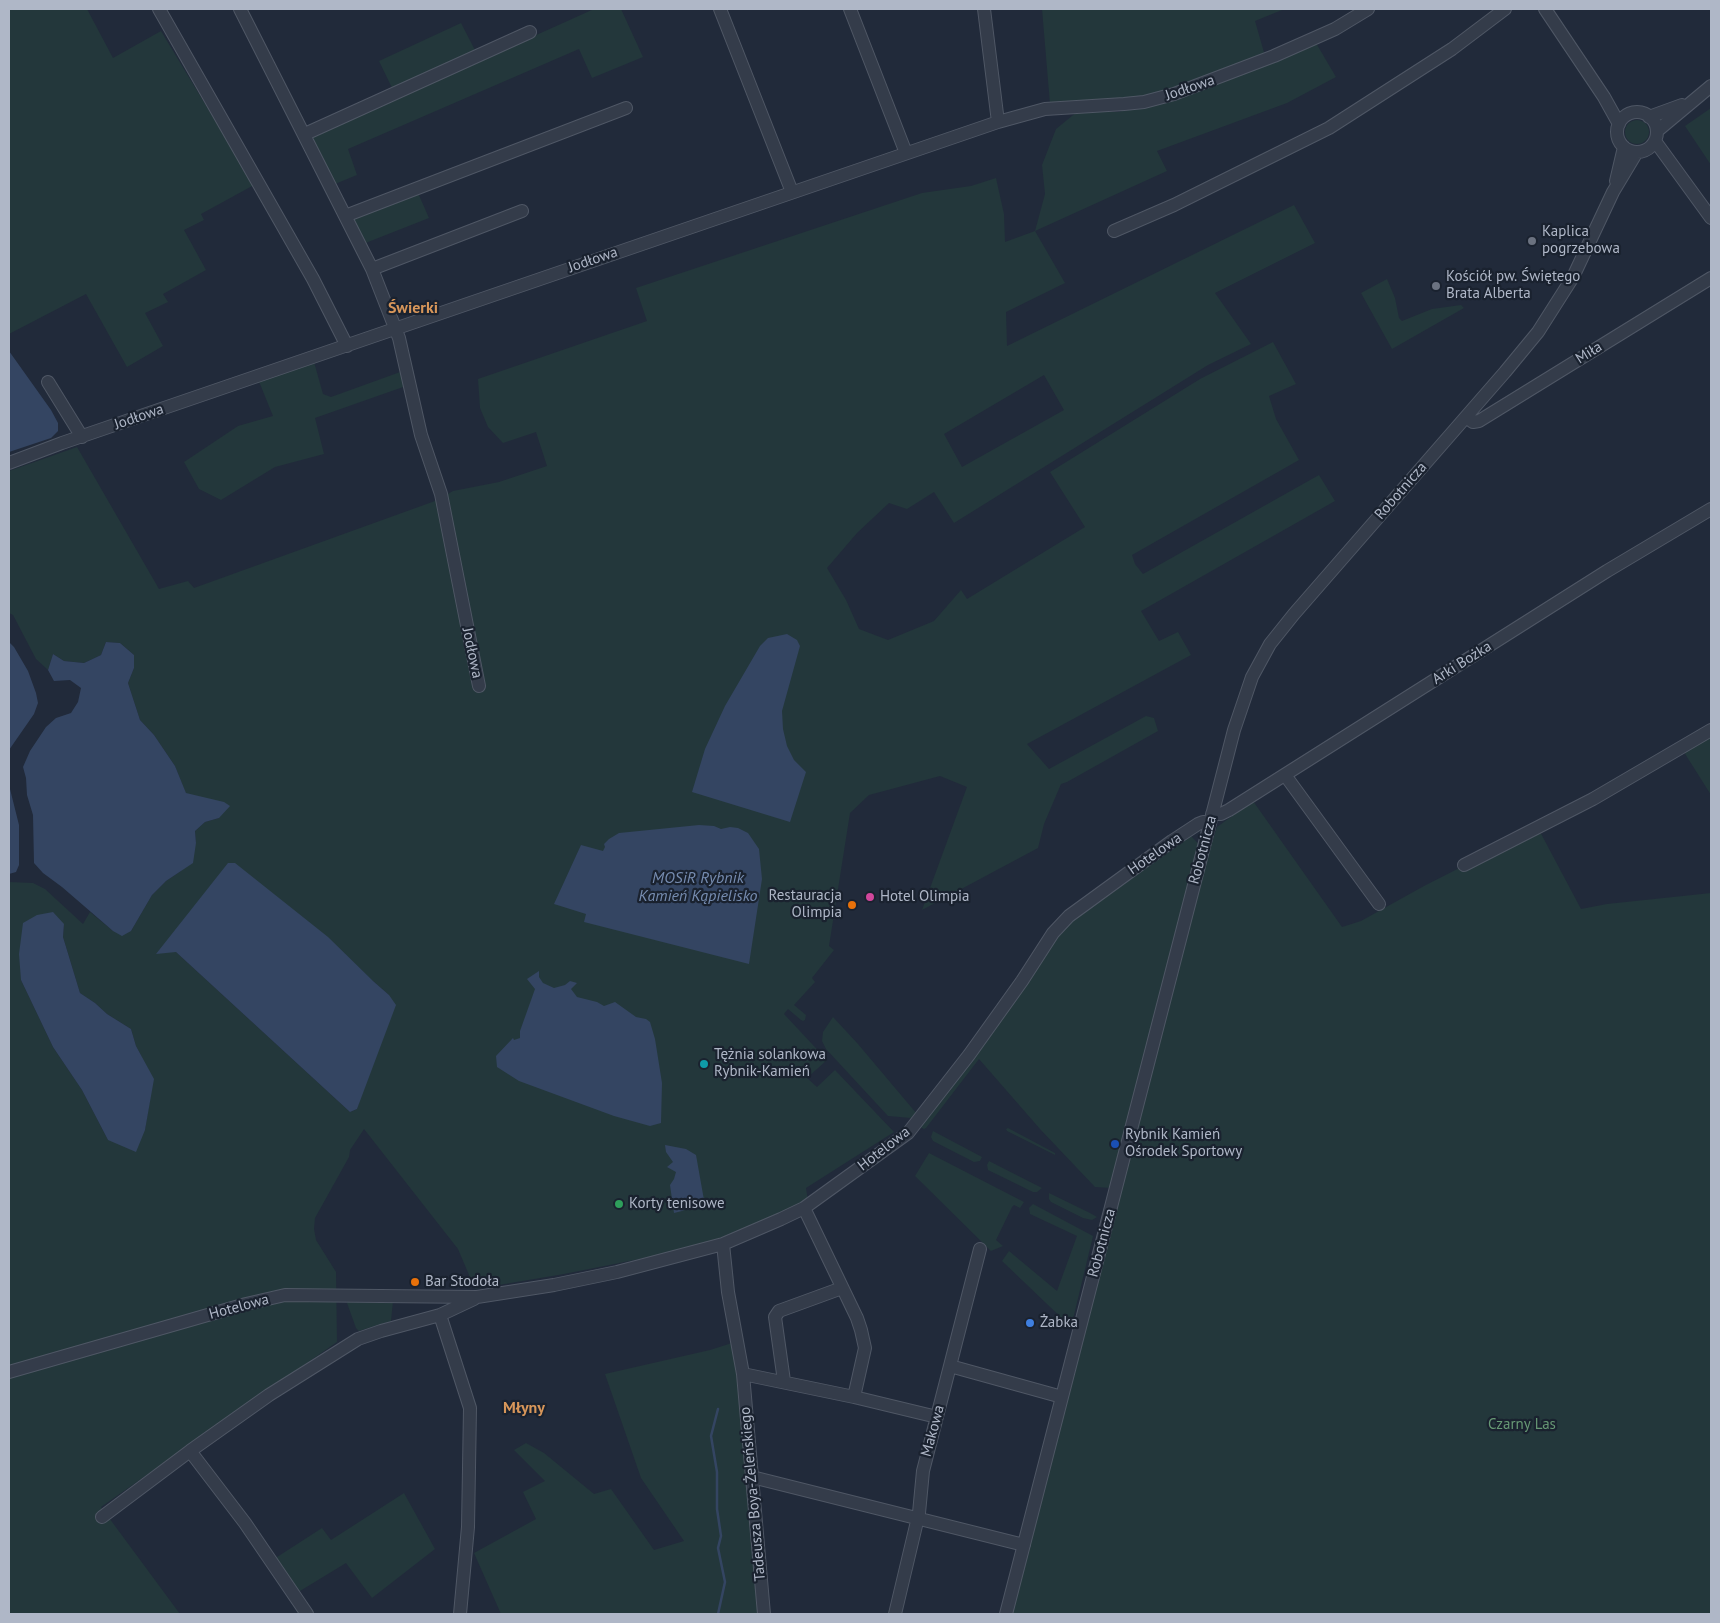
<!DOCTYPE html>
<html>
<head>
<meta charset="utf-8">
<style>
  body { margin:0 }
  #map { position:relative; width:1720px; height:1623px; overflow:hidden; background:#212a3a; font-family:"PT Sans",sans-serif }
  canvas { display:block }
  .frame { position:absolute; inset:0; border:10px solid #afb7c7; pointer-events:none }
</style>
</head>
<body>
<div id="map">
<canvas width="1720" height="1623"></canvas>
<div class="frame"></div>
</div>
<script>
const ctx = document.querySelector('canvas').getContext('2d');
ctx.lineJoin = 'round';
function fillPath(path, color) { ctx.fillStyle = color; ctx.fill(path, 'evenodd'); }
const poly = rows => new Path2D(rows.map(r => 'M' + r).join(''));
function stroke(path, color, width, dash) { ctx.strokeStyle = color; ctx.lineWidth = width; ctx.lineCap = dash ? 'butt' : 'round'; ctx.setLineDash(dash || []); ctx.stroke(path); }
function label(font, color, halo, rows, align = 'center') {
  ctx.font = font + ' "PT Sans",sans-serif'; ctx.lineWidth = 4.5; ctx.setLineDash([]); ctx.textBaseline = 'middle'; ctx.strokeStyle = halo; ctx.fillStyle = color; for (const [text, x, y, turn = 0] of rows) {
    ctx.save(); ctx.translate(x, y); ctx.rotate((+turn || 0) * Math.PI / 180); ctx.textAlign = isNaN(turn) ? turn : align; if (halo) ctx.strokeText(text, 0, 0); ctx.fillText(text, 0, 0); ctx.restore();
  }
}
fillPath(poly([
  [9,9,87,9,113,58,161,31,254,185,201,214,204,220,184,230,206,270,163,294,168,302,145,313,163,346,127,367,86,294,9,334],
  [594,9,621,9,643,57,592,78,579,49,348,149,357,175,335,184,310,137],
  [1042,9,1282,9,1282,10,1255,21,1265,56,1203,81,1127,100,1050,104],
  [461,23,477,54,394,92,379,61],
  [1316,43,1336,77,1287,103,1157,151,1167,171,1035,231,1065,283,1006,312,1007,346,1294,205,1315,243,1215,293,1251,344,1208,365,954,523,934,492,907,509,889,503,857,533,827,568,846,600,859,629,888,640,934,621,961,590,967,599,1085,527,1050,472,1200,379,1273,342,1296,384,1269,396,1276,419,1299,460,1132,555,1135,564,1143,574,1319,475,1335,501,1141,611,1159,641,1178,632,1191,655,1027,744,1049,769,1146,716,1154,718,1158,731,1067,782,1061,784,1044,824,1038,848,922,910,967,787,940,776,869,795,850,813,829,946,834,950,812,978,815,982,794,1005,806,1015,805,1020,803,1021,801,1020,788,1009,784,1014,827,1060,807,1078,817,1087,835,1070,894,1132,806,1188,808,1201,738,1233,670,1253,564,1274,475,1289,458,1249,364,1129,350,1150,349,1157,315,1218,314,1229,316,1240,336,1272,337,1342,101,1507,180,1614,9,1614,9,882,33,883,45,889,83,924,90,912,113,931,131,931,152,895,166,881,181,871,196,843,195,831,205,822,219,818,186,794,175,766,154,735,140,720,128,683,134,668,134,655,120,643,106,642,101,655,84,663,64,661,53,654,48,670,36,659,13,615,9,613,9,471,77,447,159,589,188,581,194,588,435,501,453,491,499,482,547,466,536,432,503,443,488,427,480,408,478,379,647,321,636,288,922,193,971,186,996,178,1004,214,1005,242,1035,231,1045,194,1042,165,1056,129,1078,111,1118,112,1191,94],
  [1044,375,1064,410,962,467,944,434],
  [64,924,63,937,80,993,95,1003,107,1014,131,1029,136,1046,153,1079,145,1130,108,1140,82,1090,53,1047,21,980],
  [176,952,373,981,389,995,357,1109,350,1112],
  [1711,108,1711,165,1685,126],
  '1625 132a12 12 0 1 1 24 0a12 12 0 1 1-24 0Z',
  [418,193,429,218,363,244,350,218],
  [1387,279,1395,298,1399,318,1402,321,1432,309,1461,305,1464,308,1392,349,1361,293],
  [314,362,323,394,331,397,403,371,406,386,315,418,324,454,275,467,221,500,199,489,184,462,238,426,273,416,258,379],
  [1711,733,1711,795,1682,749],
  [1253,801,1342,927,1361,921,1424,886,1538,828,1581,909,1607,904,1711,893,1711,1614,1010,1614,1112,1188,1095,1187,1040,1129,979,1059,926,1128,924,1129,920,1127,1052,941,1070,923,1191,836,1208,854,1217,827],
  [833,1017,858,1044,917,1114,911,1118,888,1116,826,1049,822,1041,823,1032],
  [1008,1128,1055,1153,1055,1155,1007,1131,1006,1129],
  [933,1131,982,1157,980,1161,974,1162,933,1141,931,1137],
  [929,1153,1024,1202,1020,1208,1014,1205,1012,1207,996,1240,1003,1246,991,1251,915,1176],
  [989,1161,1042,1188,1037,1192,1033,1192,988,1170,987,1165],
  [1049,1193,1090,1213,1097,1217,1092,1220,1083,1218,1051,1202,1049,1199],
  [1033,1204,1093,1236,1074,1315,1070,1326,1002,1261,1009,1251,1057,1291,1077,1236,1030,1214,1029,1208],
  [349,1300,393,1301,391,1321,359,1331,356,1328,347,1303],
  [732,1343,738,1375,759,1614,501,1614,474,1553,536,1519,523,1492,545,1481,514,1450,526,1443,544,1453,594,1494,611,1489,654,1550,684,1541,641,1478,605,1374,710,1350],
  [404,1493,435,1549,372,1598,346,1563,300,1591,274,1559,322,1528,331,1540]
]), '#23373b');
fillPath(poly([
  [9,351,51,410,58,423,58,431,51,438,9,452],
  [787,634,797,640,800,646,782,711,783,729,787,746,794,760,806,772,790,822,692,792,705,749,725,706,760,646,768,638],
  [9,642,14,647,28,671,36,693,38,703,34,714,9,750],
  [106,642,120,643,134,655,134,668,128,683,140,720,154,735,175,766,186,793,224,802,230,806,219,818,205,822,195,831,196,843,193,863,166,881,152,895,131,931,122,936,113,931,62,887,43,873,34,863,33,815,27,795,26,778,23,767,30,751,46,727,56,718,71,713,78,702,81,688,70,680,54,681,48,670,53,654,64,661,84,663,101,655],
  [9,785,19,825,19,865,16,872,9,874],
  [699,825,714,826,721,829,730,827,738,828,748,833,759,849,762,879,749,964,584,922,586,914,554,904,581,845,603,851,605,847,604,844,609,839,619,833],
  [228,863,235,863,328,937,373,981,389,995,396,1005,357,1109,350,1112,176,952,156,954],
  [53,912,64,924,63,937,80,993,95,1003,107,1014,131,1029,136,1046,154,1079,145,1130,136,1152,108,1140,82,1090,53,1047,21,980,19,954,23,923,37,915],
  [539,971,539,977,543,983,554,988,565,985,570,981,577,983,571,989,577,997,597,1002,604,1006,615,1002,636,1017,646,1019,650,1022,655,1039,662,1083,661,1123,650,1126,614,1116,519,1081,497,1067,496,1056,513,1038,514,1040,520,1038,520,1031,535,989,527,979],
  [665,1145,686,1149,696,1155,704,1200,682,1211,674,1213,670,1185,674,1179,676,1172,667,1167,673,1162,666,1152]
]), '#344562');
stroke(poly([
  [718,1614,725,1582,718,1548,721,1536,717,1509,717,1472,711,1436,718,1409]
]), '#344562', 2.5);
const minor = poly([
  [159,9,313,279,347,346],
  [240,9,372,269,399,338,421,435,441,494,479,686],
  [720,9,792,192],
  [850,9,906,153],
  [984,9,998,122],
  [1545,9,1604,97,1619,124],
  '1617 132a20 20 0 1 1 40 0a20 20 0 1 1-40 0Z',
  [1649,117,1682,105],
  [1657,131,1711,86],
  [305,134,530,32],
  [1655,141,1711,218],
  [1616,181,1624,147],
  [345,216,626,108],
  [1114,231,1174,205,1329,128,1452,49,1505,9],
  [372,269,522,211],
  [48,382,82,437],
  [1466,417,1473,422,1479,421,1711,278],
  [9,463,62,443,998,122,1045,109,1124,104,1144,102,1174,94,1274,56,1335,29,1368,9],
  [1285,775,1379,904],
  [1212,814,1221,814,1229,810,1607,571,1711,509],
  [1464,865,1593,799,1711,730],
  [723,1244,728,1292,743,1374],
  [440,1315,470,1408,468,1527,460,1614],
  [950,1366,1062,1397],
  [9,1372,246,1304,285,1295,477,1297,554,1285,617,1272,723,1244,781,1219,804,1208,908,1133,969,1055,1022,981,1053,933,1069,916,1172,841,1198,824,1203,822,1210,823],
  [784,1381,775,1317,779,1311,842,1288],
  [854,1397,937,1417],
  [190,1451,245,1523,307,1614],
  [752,1477,1024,1545],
  [102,1517,190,1451,269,1395,358,1339,381,1331,440,1315,474,1299],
  [764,1614,743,1374,854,1397,865,1348,861,1330,857,1318,804,1208],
  [895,1614,919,1513,923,1471,980,1249],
  [1006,1614,1234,730,1252,677,1270,644,1294,614,1505,372,1538,332,1573,277,1613,192,1637,152]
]);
stroke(minor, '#4f5765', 14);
stroke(minor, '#343c4a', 12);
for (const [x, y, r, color] of [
  [1532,241,5,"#6b7280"],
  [1436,286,5,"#6b7280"],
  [870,897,5,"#d1479c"],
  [852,905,5,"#e8710a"],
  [704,1064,5,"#0f9aa8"],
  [1115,1144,5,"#1a4fb4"],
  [619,1204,5,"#2e9e5b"],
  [415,1282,5,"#e8710a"],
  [1030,1323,5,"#3f7fe0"]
]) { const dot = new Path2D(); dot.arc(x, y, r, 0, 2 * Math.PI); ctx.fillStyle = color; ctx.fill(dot); stroke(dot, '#1a222f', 2); }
label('15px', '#afb7c7', '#1a222f', [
  ["Jodłowa",1190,88,-19],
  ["Jodłowa",593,260,-19],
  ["Miła",1589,353,-32],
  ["Jodłowa",139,417,-19],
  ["Robotnicza",1401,491,-49],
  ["Jodłowa",472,653,78],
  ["Arki Bożka",1462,663,-32],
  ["Robotnicza",1203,850,-75],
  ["Hotelowa",1155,854,-35],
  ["Hotelowa",884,1149,-38],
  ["Robotnicza",1102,1243,-75],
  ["Hotelowa",239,1307,-15],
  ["Makowa",933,1431,-75],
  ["Tadeusza Boya-Żeleńskiego",753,1494,-95]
]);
label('15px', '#afb7c7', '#1a222f', [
  ["Kaplica",1542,232],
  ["pogrzebowa",1542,249],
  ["Kościół pw. Świętego",1446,277],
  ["Brata Alberta",1446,294],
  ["Restauracja",842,896,"right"],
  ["Olimpia",842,913,"right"],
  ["Hotel Olimpia",880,897],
  ["Tężnia solankowa",714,1055],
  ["Rybnik-Kamień",714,1072],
  ["Rybnik Kamień",1125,1135],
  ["Ośrodek Sportowy",1125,1152],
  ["Korty tenisowe",629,1204],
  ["Bar Stodoła",425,1282],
  ["Żabka",1040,1323]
], 'left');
label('15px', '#669874', '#1a222f', [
  ["Czarny Las",1522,1425]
]);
label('bold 16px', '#d7965a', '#1a222f', [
  ["Świerki",413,308],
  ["Młyny",524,1408]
]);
label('italic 16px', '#768cb0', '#1a222f', [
  ["MOSiR Rybnik",698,878],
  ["Kamień Kąpielisko",698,896]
]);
</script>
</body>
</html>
